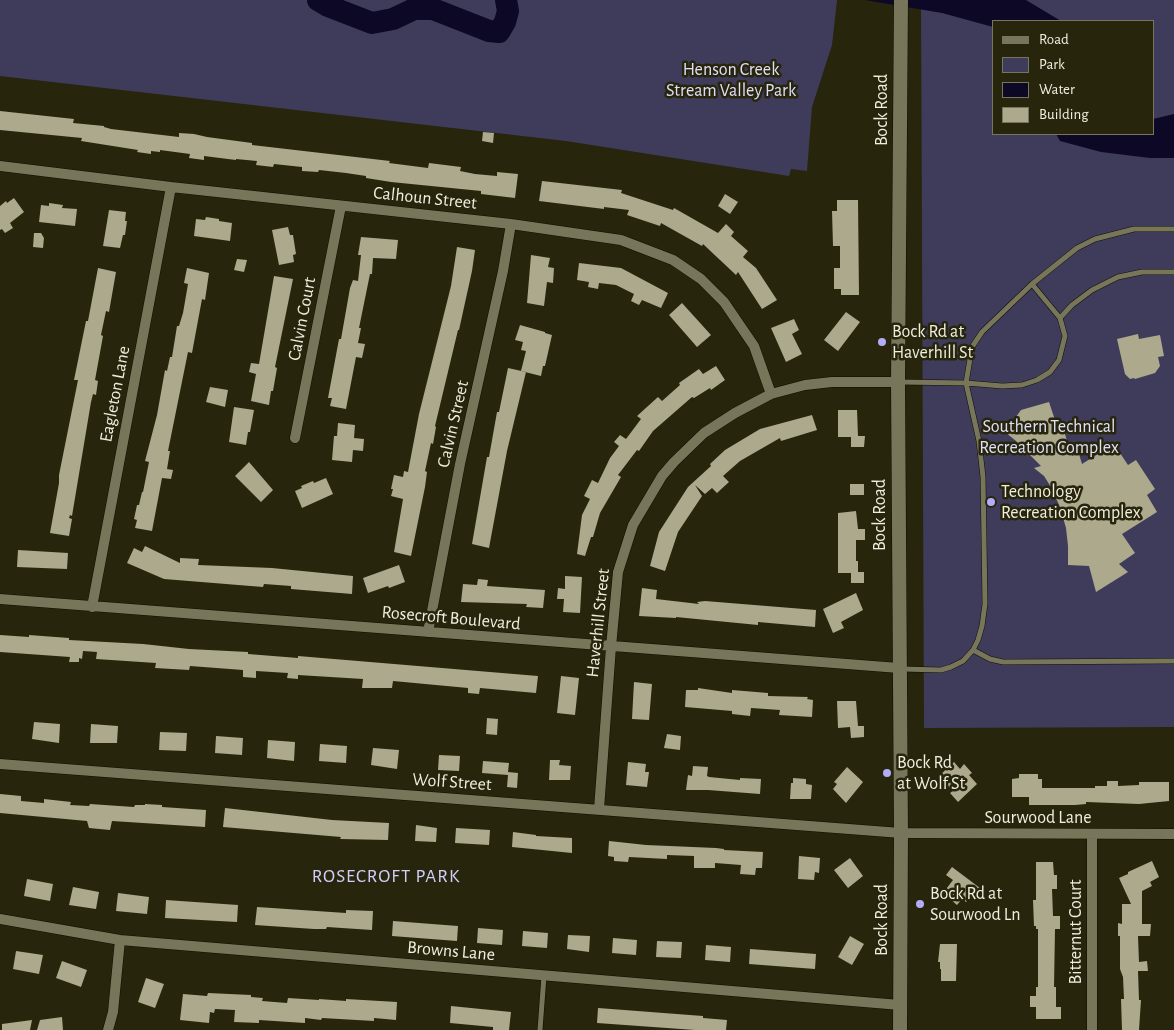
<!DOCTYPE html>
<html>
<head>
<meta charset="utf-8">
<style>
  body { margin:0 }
  #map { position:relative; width:1174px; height:1030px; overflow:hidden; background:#27250c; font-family:"Alegreya Sans",sans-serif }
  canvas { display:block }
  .legend { position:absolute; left:992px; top:20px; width:162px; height:115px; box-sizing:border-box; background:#27250c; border:1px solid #777560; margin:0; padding:6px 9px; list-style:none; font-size:15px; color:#efeedf }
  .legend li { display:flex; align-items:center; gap:10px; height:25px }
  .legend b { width:25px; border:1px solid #777560 }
</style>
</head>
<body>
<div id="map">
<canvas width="1174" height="1030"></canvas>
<ul class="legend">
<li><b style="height:6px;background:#77755a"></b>Road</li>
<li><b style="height:14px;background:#3f3c5b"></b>Park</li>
<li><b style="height:14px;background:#0d0825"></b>Water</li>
<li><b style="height:14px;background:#aca98d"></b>Building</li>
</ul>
</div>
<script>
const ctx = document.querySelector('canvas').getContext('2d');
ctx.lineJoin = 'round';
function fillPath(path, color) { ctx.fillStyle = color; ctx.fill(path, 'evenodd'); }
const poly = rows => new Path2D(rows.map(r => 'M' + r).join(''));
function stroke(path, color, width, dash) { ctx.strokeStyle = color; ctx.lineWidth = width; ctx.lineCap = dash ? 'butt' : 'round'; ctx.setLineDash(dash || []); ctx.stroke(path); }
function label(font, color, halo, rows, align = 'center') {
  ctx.font = font + ' "Alegreya Sans",sans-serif'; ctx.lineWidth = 5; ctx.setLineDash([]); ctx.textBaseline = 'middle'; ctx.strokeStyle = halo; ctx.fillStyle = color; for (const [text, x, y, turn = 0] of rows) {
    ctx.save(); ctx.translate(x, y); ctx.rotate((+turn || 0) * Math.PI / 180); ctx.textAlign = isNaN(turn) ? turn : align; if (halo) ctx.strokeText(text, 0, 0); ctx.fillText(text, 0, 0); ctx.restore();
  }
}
fillPath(poly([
  [0,0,837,0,832,45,812,107,807,171,791,169,789,176,566,141,0,76],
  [921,0,1174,0,1174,727,924,728],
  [993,21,1153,21,1153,134,993,134]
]), '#3f3c5b');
fillPath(poly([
  [865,0,1026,0,1061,21,993,21,993,27,942,13],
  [1174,114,1174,158,1150,158,1101,152,1060,141,1056,134,1153,134,1153,119]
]), '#0d0825');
stroke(poly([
  [318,0,328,6,372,23,393,19,414,9,433,9,489,31,499,32,505,22,508,11,506,0]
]), '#0d0825', 22);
fillPath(poly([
  [0,111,74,119,73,123,104,126,104,127,111,129,179,137,179,133,194,134,207,137,252,143,252,145,390,161,389,163,428,168,429,163,461,167,460,171,475,174,497,176,497,172,518,174,515,198,481,194,481,191,391,182,366,178,366,176,346,173,319,170,318,172,302,171,302,167,274,164,273,167,256,165,257,161,236,159,236,160,204,156,204,160,189,158,190,154,160,150,160,152,151,151,151,154,137,152,138,150,81,141,82,138,0,130],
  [483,132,494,133,493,143,482,141],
  [542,181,622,190,621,193,673,210,674,208,718,233,726,224,734,232,731,236,748,251,743,257,756,268,777,300,762,309,738,272,736,275,703,244,702,246,661,223,660,226,627,215,629,210,604,207,604,209,539,201],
  [725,194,738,202,730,214,718,206],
  [14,198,24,212,10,223,13,228,5,233,2,229,0,230,0,206,6,201,7,203],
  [837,200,858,200,859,295,841,295,841,289,834,289,834,268,840,268,840,246,833,246,832,211,837,211],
  [49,203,63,205,62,208,77,209,75,226,39,222,41,205,49,206],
  [109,210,126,212,125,221,127,221,125,235,123,235,120,248,103,246],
  [206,217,219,219,219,221,232,223,230,241,194,236,196,219,205,220],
  [288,227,290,235,293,235,296,254,293,255,294,262,279,265,272,230],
  [34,233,41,233,44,238,43,248,33,247],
  [361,237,398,240,396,259,373,258,372,274,370,274,359,328,361,328,358,343,365,344,362,358,356,357,346,409,330,406,332,398,328,398,339,339,341,339,350,288,353,280,358,281,361,255,358,255],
  [457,247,475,250,472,271,459,330,458,330,435,426,436,427,433,444,431,443,425,471,427,472,425,487,411,556,394,552,403,499,391,496,393,489,391,489,394,475,403,477,404,471,408,472,419,414,451,286],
  [531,255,550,258,548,267,554,268,553,283,547,282,544,306,527,303],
  [237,259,247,260,244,272,234,270],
  [579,263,621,268,668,293,661,308,642,300,639,305,631,301,634,294,616,285,599,283,598,289,588,287,589,282,577,280],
  [98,268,116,272,109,312,106,311,101,335,103,336,95,380,98,381,96,395,93,394,91,402,72,516,70,515,69,518,72,519,69,536,50,533,59,483,59,475,78,380,74,380,86,321,88,321],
  [187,268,209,273,205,300,202,299,192,353,188,352,168,451,170,451,167,469,173,470,171,479,162,478,152,531,135,528,137,520,134,519,137,505,139,505,142,492,143,492,149,462,145,461,157,415,165,370,167,371,170,357,172,357,177,326,179,326,183,313,188,284,184,283],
  [274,276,293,279,275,367,277,368,273,391,271,391,269,405,251,401,256,374,249,372,251,363,259,364],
  [682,303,711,335,697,347,669,315],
  [846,312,860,322,838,351,824,340],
  [794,319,799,330,792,334,802,354,786,362,771,328],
  [520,325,545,332,545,333,552,335,545,366,543,366,541,376,521,371,526,351,521,350,523,342,515,340],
  [1138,334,1139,339,1160,335,1164,356,1158,357,1160,366,1155,373,1135,379,1134,378,1130,379,1125,374,1117,339],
  [716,366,725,380,711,390,710,388,694,398,692,397,653,431,639,451,637,450,618,475,621,477,600,513,593,537,591,537,585,556,577,554,582,515,590,499,584,496,592,480,598,483,610,458,619,446,614,442,620,435,626,439,641,419,637,416,658,397,662,401,680,385,679,383,699,369,703,374],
  [508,368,526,372,507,451,489,548,472,544,487,457,489,457,497,412,499,412],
  [210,387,228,390,225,407,206,402],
  [1049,402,1057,426,1062,425,1072,456,1079,454,1082,464,1114,444,1128,465,1136,460,1155,489,1147,495,1157,512,1122,534,1135,553,1119,564,1128,572,1096,592,1089,566,1068,565,1068,546,1066,528,1060,507,1051,487,1044,476,1034,468,1041,466,1016,441,1005,432,1021,410],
  [234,407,254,410,250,432,248,432,246,445,229,442],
  [838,410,857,410,858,436,865,436,864,447,851,447,851,437,838,437],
  [812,415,817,430,781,441,780,438,740,461,723,476,729,482,717,493,712,488,705,494,695,485,702,496,678,532,665,571,650,566,659,532,688,487,711,466,710,464,725,450,760,429],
  [338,423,355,425,354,438,364,439,363,451,353,450,352,462,332,460,334,436,337,436],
  [249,462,273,490,261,502,235,476],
  [326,478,333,494,302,508,295,491,302,488,301,486,313,481,314,483],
  [850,484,864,484,864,495,850,495],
  [856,511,858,529,865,529,865,540,856,540,856,561,858,561,858,572,864,572,864,583,851,583,851,573,838,573,838,513],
  [145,546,180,563,180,558,199,559,198,565,272,568,353,576,352,594,291,589,291,586,264,584,263,587,164,579,127,563,134,548,142,552],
  [18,550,68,553,67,569,17,567],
  [399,565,405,582,389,588,388,586,368,593,363,578],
  [565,576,582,577,580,613,563,612,564,599,557,599,558,588,565,589],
  [478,579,488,580,487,586,545,590,543,608,526,607,527,604,461,602,463,584,477,585],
  [642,588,657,590,656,599,699,604,697,602,705,601,816,610,815,627,758,622,758,625,676,617,676,618,639,616],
  [856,593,863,610,841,622,844,628,833,633,823,609],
  [0,635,29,637,29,635,69,638,69,640,143,644,189,649,248,652,248,654,298,658,298,656,538,676,536,693,480,688,479,694,468,693,468,688,393,681,392,688,362,688,363,679,298,675,298,679,287,678,288,673,256,671,256,678,243,677,243,670,190,666,189,670,155,668,156,663,96,659,97,652,83,651,82,659,79,658,79,662,69,662,70,657,0,652],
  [561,676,579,678,575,715,557,713],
  [634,682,652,684,649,720,632,719],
  [698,688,732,693,732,690,768,693,768,696,808,697,807,699,813,700,812,717,779,715,780,710,751,708,750,716,732,714,732,711,685,707,686,690,698,690],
  [837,701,856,701,858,726,864,726,864,737,851,738,850,727,838,728],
  [487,718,498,719,497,735,486,734],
  [34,722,60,724,59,743,32,739],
  [91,724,118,726,117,743,90,743],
  [160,732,187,733,186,751,159,750],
  [667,734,681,736,680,750,664,748],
  [216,736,243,738,242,755,215,753],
  [268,740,295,742,294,761,267,758],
  [320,744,347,746,346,763,319,761],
  [373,748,399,750,397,769,371,765],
  [439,755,460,756,459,771,438,770],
  [550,760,560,760,559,765,571,766,570,780,549,780],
  [483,761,509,763,508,772,518,773,517,788,507,787,508,775,482,773],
  [628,762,646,764,645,772,649,772,647,787,626,785],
  [954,762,960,769,964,764,972,773,969,775,977,784,958,802,950,793,953,791,939,776],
  [693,766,708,767,707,776,709,777,740,780,740,778,761,779,760,794,708,790,686,790,688,775,692,776],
  [847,767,863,782,846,803,833,789,837,784,834,782],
  [1019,774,1038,774,1038,779,1042,779,1042,788,1095,788,1095,786,1107,786,1107,781,1118,781,1118,786,1139,785,1139,782,1169,782,1169,801,1139,804,1086,802,1086,804,1075,805,1029,805,1029,797,1012,797,1012,779,1019,778],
  [793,778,806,779,806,784,812,785,811,799,790,799,791,783,793,783],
  [0,794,21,796,21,801,44,803,44,799,71,802,70,805,89,806,90,804,134,807,135,805,145,805,145,804,162,805,162,807,206,810,205,827,112,821,110,830,89,828,87,821,0,813],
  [225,808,332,820,389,823,388,840,340,839,341,837,223,827],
  [416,825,437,828,436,842,415,841],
  [456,828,490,830,489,845,455,843],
  [513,832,536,835,536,836,572,838,572,853,512,847],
  [609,841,646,845,716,848,724,849,724,850,763,852,762,868,756,868,755,875,740,874,741,865,715,863,715,868,694,868,694,856,667,855,667,859,629,857,628,862,614,861,614,857,608,856],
  [799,856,820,858,819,873,815,872,814,880,798,879],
  [850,858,863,876,848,888,834,870],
  [1152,861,1159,877,1150,882,1152,886,1142,891,1142,924,1151,924,1150,936,1138,936,1139,962,1147,961,1148,971,1138,971,1139,1000,1141,1000,1139,1030,1122,1030,1121,999,1124,999,1123,977,1120,969,1120,936,1118,936,1118,923,1122,924,1122,904,1131,904,1119,878,1128,874,1128,872],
  [1036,862,1053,862,1054,875,1057,875,1057,889,1052,889,1053,916,1060,916,1060,929,1055,929,1054,987,1056,987,1056,1007,1061,1007,1061,1019,1036,1019,1036,1007,1030,1007,1030,996,1036,996,1036,987,1038,987,1038,929,1036,929,1036,926,1034,926,1033,900,1036,900],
  [952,867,980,888,966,902,962,899,957,905,943,893,953,880,946,875],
  [27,879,53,884,50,901,24,896],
  [73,887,99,892,96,909,69,905],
  [118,893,149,897,147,914,116,911],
  [166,900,238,905,237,922,165,918],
  [257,907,346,913,346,910,373,911,372,930,327,927,326,929,314,929,255,925],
  [393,921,458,926,457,941,392,936],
  [478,928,503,930,502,945,477,943],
  [523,931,548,933,547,948,522,946],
  [568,935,590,936,589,952,567,949],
  [850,936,864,944,852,965,838,957],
  [613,938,637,940,636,955,612,953],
  [657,941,682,942,681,958,656,957],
  [940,944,957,944,956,981,941,981,941,969,940,969,940,962,938,962],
  [706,945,731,947,730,962,705,960],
  [750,949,816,954,815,969,749,964],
  [16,951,43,955,39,974,13,969],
  [62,961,87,970,81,987,56,978],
  [146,978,164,984,155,1008,138,1002],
  [208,993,251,995,251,997,263,998,262,1001,287,1003,288,998,319,1000,319,999,346,1001,346,999,397,1002,396,1020,374,1018,374,1021,322,1018,321,1020,305,1018,305,1023,259,1020,259,1023,234,1022,235,1010,215,1009,214,1013,210,1012,209,1023,180,1020,183,994,207,996],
  [451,1006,511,1012,509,1030,493,1030,493,1027,450,1023],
  [598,1008,703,1016,703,1018,727,1020,726,1030,695,1030,597,1023],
  [62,1017,63,1030,37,1030,40,1020],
  [32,1020,30,1030,2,1030,2,1024]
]), '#aca98d');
const service = poly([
  [1032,284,1060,318,1065,336,1059,360,1050,372,1037,380,1022,385,1002,386,966,383,972,347,982,332,1032,284],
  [1032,284,1077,248,1095,239,1134,229,1174,229],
  [1060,318,1072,305,1092,290,1118,277,1142,272,1174,272],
  [900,382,966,383,979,441,983,477,985,604,982,626,978,640,973,650,963,661,951,667,941,670,902,669],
  [973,650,990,659,1003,662,1174,661],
  [540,1030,544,976]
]);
const minor = poly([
  [0,166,171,187,511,224,621,240,673,260,701,279,724,302,754,346,771,394],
  [295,438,341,206],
  [0,599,899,668],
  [92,607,171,187],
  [428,632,460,464,503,271,511,224],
  [0,764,901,833,1174,834],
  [599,809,611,647,618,572,633,525,662,476,674,462,704,433,735,413,771,394,805,385,832,382,898,382],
  [0,919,120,940,900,1005],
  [108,1030,113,1012,120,940],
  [1092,1030,1092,835]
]);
const secondary = poly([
  [900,1030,901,833,898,382,901,0]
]);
stroke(service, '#100e00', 6);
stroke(minor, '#100e00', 11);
stroke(secondary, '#100e00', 15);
stroke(service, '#77755a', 5);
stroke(minor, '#77755a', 10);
stroke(secondary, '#77755a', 14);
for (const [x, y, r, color] of [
  [882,342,5,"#b3adf9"],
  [991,502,5,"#b3adf9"],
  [887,773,5,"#b3adf9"],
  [920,904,5,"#b3adf9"]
]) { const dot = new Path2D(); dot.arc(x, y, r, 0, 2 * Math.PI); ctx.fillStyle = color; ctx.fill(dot); stroke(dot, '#27250c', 2); }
label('18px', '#e0dff9', '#27250c', [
  ["Henson Creek",731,70],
  ["Stream Valley Park",731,91],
  ["Southern Technical",1049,427],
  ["Recreation Complex",1049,448]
]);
label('18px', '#efeedf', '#27250c', [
  ["Bock Road",882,110,-90],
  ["Calhoun Street",425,198,6],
  ["Calvin Court",302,319,-79],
  ["Eagleton Lane",115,394,-79],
  ["Calvin Street",453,424,-77],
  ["Bock Road",880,515,-90],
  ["Rosecroft Boulevard",451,618,5],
  ["Haverhill Street",598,623,-84],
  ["Wolf Street",452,782,4],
  ["Sourwood Lane",1038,818],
  ["Bock Road",882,920,-90],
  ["Bitternut Court",1076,932,-90],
  ["Browns Lane",451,951,5]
]);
label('18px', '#efeedf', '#27250c', [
  ["Bock Rd at",892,332],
  ["Haverhill St",892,353],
  ["Technology",1001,492],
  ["Recreation Complex",1001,513],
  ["Bock Rd",897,763],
  ["at Wolf St",897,784],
  ["Bock Rd at",930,894],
  ["Sourwood Ln",930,915]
], 'left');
ctx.letterSpacing = '1px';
label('19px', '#d1cffa', '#27250c', [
  ["ROSECROFT PARK",386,876]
]);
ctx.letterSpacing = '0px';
</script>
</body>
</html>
